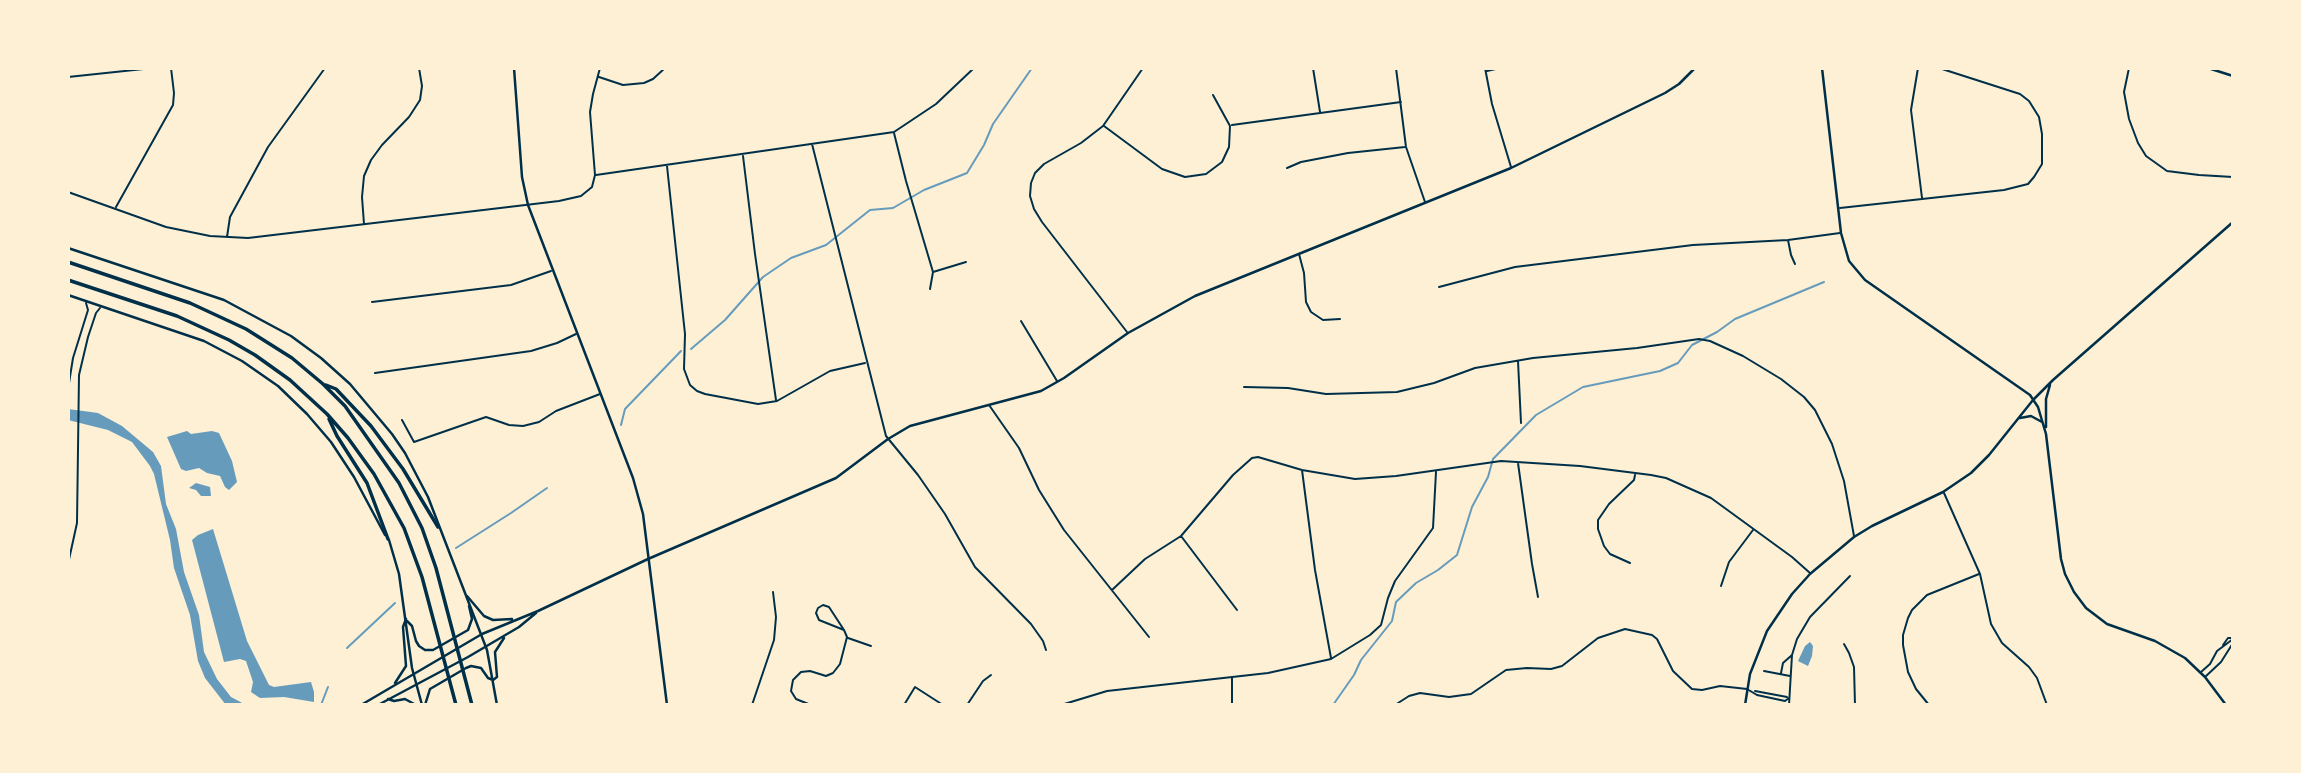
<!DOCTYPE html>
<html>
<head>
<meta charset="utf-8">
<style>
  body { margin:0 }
  #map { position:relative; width:2301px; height:773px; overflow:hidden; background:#fdf0d5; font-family:"Source Serif 4",serif }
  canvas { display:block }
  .frame { position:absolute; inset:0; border:70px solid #fdf0d5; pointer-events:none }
</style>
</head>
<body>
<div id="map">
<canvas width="2301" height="773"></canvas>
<div class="frame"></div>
</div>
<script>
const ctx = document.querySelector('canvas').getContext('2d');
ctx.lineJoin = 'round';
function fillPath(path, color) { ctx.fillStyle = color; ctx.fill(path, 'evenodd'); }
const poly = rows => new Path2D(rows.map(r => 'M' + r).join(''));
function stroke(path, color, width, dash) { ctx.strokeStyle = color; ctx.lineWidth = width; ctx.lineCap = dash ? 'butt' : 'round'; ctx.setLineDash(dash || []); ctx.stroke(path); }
fillPath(poly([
  [68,409,98,413,122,426,153,452,161,466,166,504,176,529,184,572,199,615,204,652,217,679,231,697,246,705,226,705,205,678,198,661,190,615,174,568,170,540,154,474,150,466,132,442,108,430,68,420],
  [187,431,191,434,212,431,219,433,232,461,237,482,229,490,225,487,220,476,207,473,199,468,186,471,181,469,167,437],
  [196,483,210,487,211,496,201,496,196,490,189,488],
  [213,529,247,641,269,685,274,687,311,682,314,692,314,702,284,697,260,698,251,692,253,682,246,661,240,659,224,662,192,540,198,535],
  [1810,642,1813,646,1812,656,1808,666,1798,661,1805,646]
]), '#669bbc');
stroke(poly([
  [691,349,725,320,763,277,791,258,826,245,870,210,893,208,924,190,967,173,984,145,993,124,1032,68],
  [621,425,625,409,681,351],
  [456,548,511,513,547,488],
  [347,648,395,603],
  [321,705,328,687],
  [1333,705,1354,675,1361,660,1392,621,1396,602,1416,583,1438,570,1457,555,1472,507,1488,477,1493,459,1536,415,1583,387,1660,371,1678,363,1692,345,1717,332,1735,319,1824,282]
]), '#669bbc', 2);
stroke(poly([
  [1313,68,1320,112],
  [1396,68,1406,147,1425,202],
  [1485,68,1492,104,1511,167],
  [1918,68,1911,110,1922,198],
  [2129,68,2124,92,2129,119,2138,143,2146,156,2167,171,2199,175,2233,177],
  [1487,71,1500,68],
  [68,77,153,68],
  [599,77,623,85,644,83,653,79,665,68],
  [1232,125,1401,102],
  [1104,126,1162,169,1185,177,1206,174,1222,162,1229,147,1230,126,1213,95],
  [894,133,906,181,933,272,930,289],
  [812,144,886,436,918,475,945,514,975,567,1031,624,1043,641,1046,650],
  [743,156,755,254,776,400],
  [667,166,685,334,684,369,690,385,697,391,705,394,758,404,777,401,830,371,865,363],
  [1287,168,1301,162,1348,153,1405,147],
  [596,175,894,132,936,104,974,68],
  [68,192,166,227,210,236,248,238,559,201,581,196,592,187,595,175,590,112,593,94,600,68],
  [116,207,173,105,174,93,171,68],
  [1840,208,2004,190,2028,184,2034,177,2042,164,2042,134,2039,117,2029,101,2020,94,1939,68],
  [364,224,362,197,364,176,371,160,382,145,409,117,420,100,422,86,419,68],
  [227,237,230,217,268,147,325,68],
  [1788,240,1791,255,1795,264],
  [1299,254,1304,273,1306,302,1311,312,1323,320,1340,319],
  [933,272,966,262],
  [1439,287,1515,267,1693,245,1788,240,1840,233],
  [372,302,511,285,551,271],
  [1021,321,1057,381],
  [1127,332,1042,222,1034,209,1030,196,1031,183,1035,173,1044,164,1081,143,1103,126,1143,68],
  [1518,361,1521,423],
  [375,373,531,351,557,343,576,334],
  [1244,387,1288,388,1326,394,1397,392,1434,383,1475,368,1533,358,1637,348,1699,339,1710,341,1743,356,1781,379,1804,397,1815,410,1832,444,1844,481,1854,536],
  [989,405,1019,448,1039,490,1064,530,1149,637],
  [402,420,414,442,486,417,509,425,523,426,539,422,556,411,600,394],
  [1518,463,1532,564,1538,597],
  [1302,470,1315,570,1331,658],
  [1944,493,1980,574,1991,624,2002,643,2029,667,2037,678,2047,705],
  [68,528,69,383,73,358,88,310,86,303],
  [1181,536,1237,610],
  [1630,563,1610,554,1604,546,1598,529,1598,520,1609,504,1634,480,1635,475],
  [68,564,77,523,79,375,88,337,96,313,100,308],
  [1721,586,1729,562,1753,530],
  [1112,590,1145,559,1181,536,1233,475,1252,458,1258,457,1302,470,1355,479,1396,476,1501,461,1580,466,1651,475,1666,478,1711,498,1792,557,1810,573],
  [823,605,829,607,844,630,819,620,816,613,818,608,823,605],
  [848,638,871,646],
  [1844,644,1849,653,1854,667,1855,705],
  [2223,645,2228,638,2233,638],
  [1764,671,1790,676],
  [2201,672,2210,664,2217,651,2233,639],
  [1781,673,1783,663,1792,655],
  [2205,677,2221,662,2233,643],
  [1755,691,1787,697],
  [752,705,774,640,776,617,773,592],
  [811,705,796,699,791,691,793,680,801,672,810,671,826,676,833,673,840,664,847,637,844,630],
  [904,705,915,687,943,705],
  [967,705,983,681,991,675],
  [1061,705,1107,691,1268,673,1331,659,1370,635,1381,625,1388,598,1395,581,1433,528,1436,472],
  [1232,705,1232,677],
  [1395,705,1409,696,1420,693,1449,697,1471,694,1506,670,1527,668,1551,669,1562,666,1598,638,1625,629,1652,635,1657,639,1673,671,1692,689,1702,690,1720,686,1747,689,1757,695,1785,701,1789,698],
  [1789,705,1792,655,1797,639,1810,617,1850,576],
  [1929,705,1916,689,1908,672,1903,645,1903,635,1908,618,1912,610,1927,595,1979,574]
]), '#003049', 2);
stroke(poly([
  [514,68,522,177,528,205,633,478,643,514,667,705],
  [1822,68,1841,233,1849,261,1865,280,2030,395,2038,407,2046,434,2061,559,2065,574,2074,592,2086,608,2107,624,2155,641,2185,658,2205,677,2226,705],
  [68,248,224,300,291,336,321,358,350,384,392,434,405,453,428,497,487,650,497,705],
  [68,295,204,341,242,361,278,386,307,414,331,442,354,477,385,535],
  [2020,418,2031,416,2042,422],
  [2046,427,2046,399,2050,385],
  [389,540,399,574,412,668,422,705],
  [407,621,412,626,416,641,419,646,425,650,433,650,468,630,472,619,469,606],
  [425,705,430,689,466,668,471,666,481,668,488,678,493,680],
  [1745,705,1750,674,1767,631,1792,594,1810,574,1854,537,1872,526,1943,492,1971,473,1989,455,2033,400,2053,380,2233,222]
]), '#003049', 2.5);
stroke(poly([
  [2208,68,2233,76],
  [467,596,484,616,493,620,512,619],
  [493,680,497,677,495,652,504,638],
  [395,683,406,666,403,627,406,619],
  [388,699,394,701,405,699,416,705],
  [361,705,482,634,538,611,648,559,836,478,888,439,910,426,1041,391,1064,378,1128,333,1195,296,1511,168,1665,93,1679,84,1695,68],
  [378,705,468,657,519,627,536,613]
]), '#003049', 2.5);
stroke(poly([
  [68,262,190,303,246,329,292,358,323,384,345,406,399,483,422,528,436,568,472,705],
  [68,280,177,316,229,340,255,355,290,380,327,414,348,438,374,474,404,528,422,577,456,705],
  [326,385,336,389,371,426,403,469,438,527],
  [329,419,337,436,367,483,388,539]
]), '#003049', 3.5);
</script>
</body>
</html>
